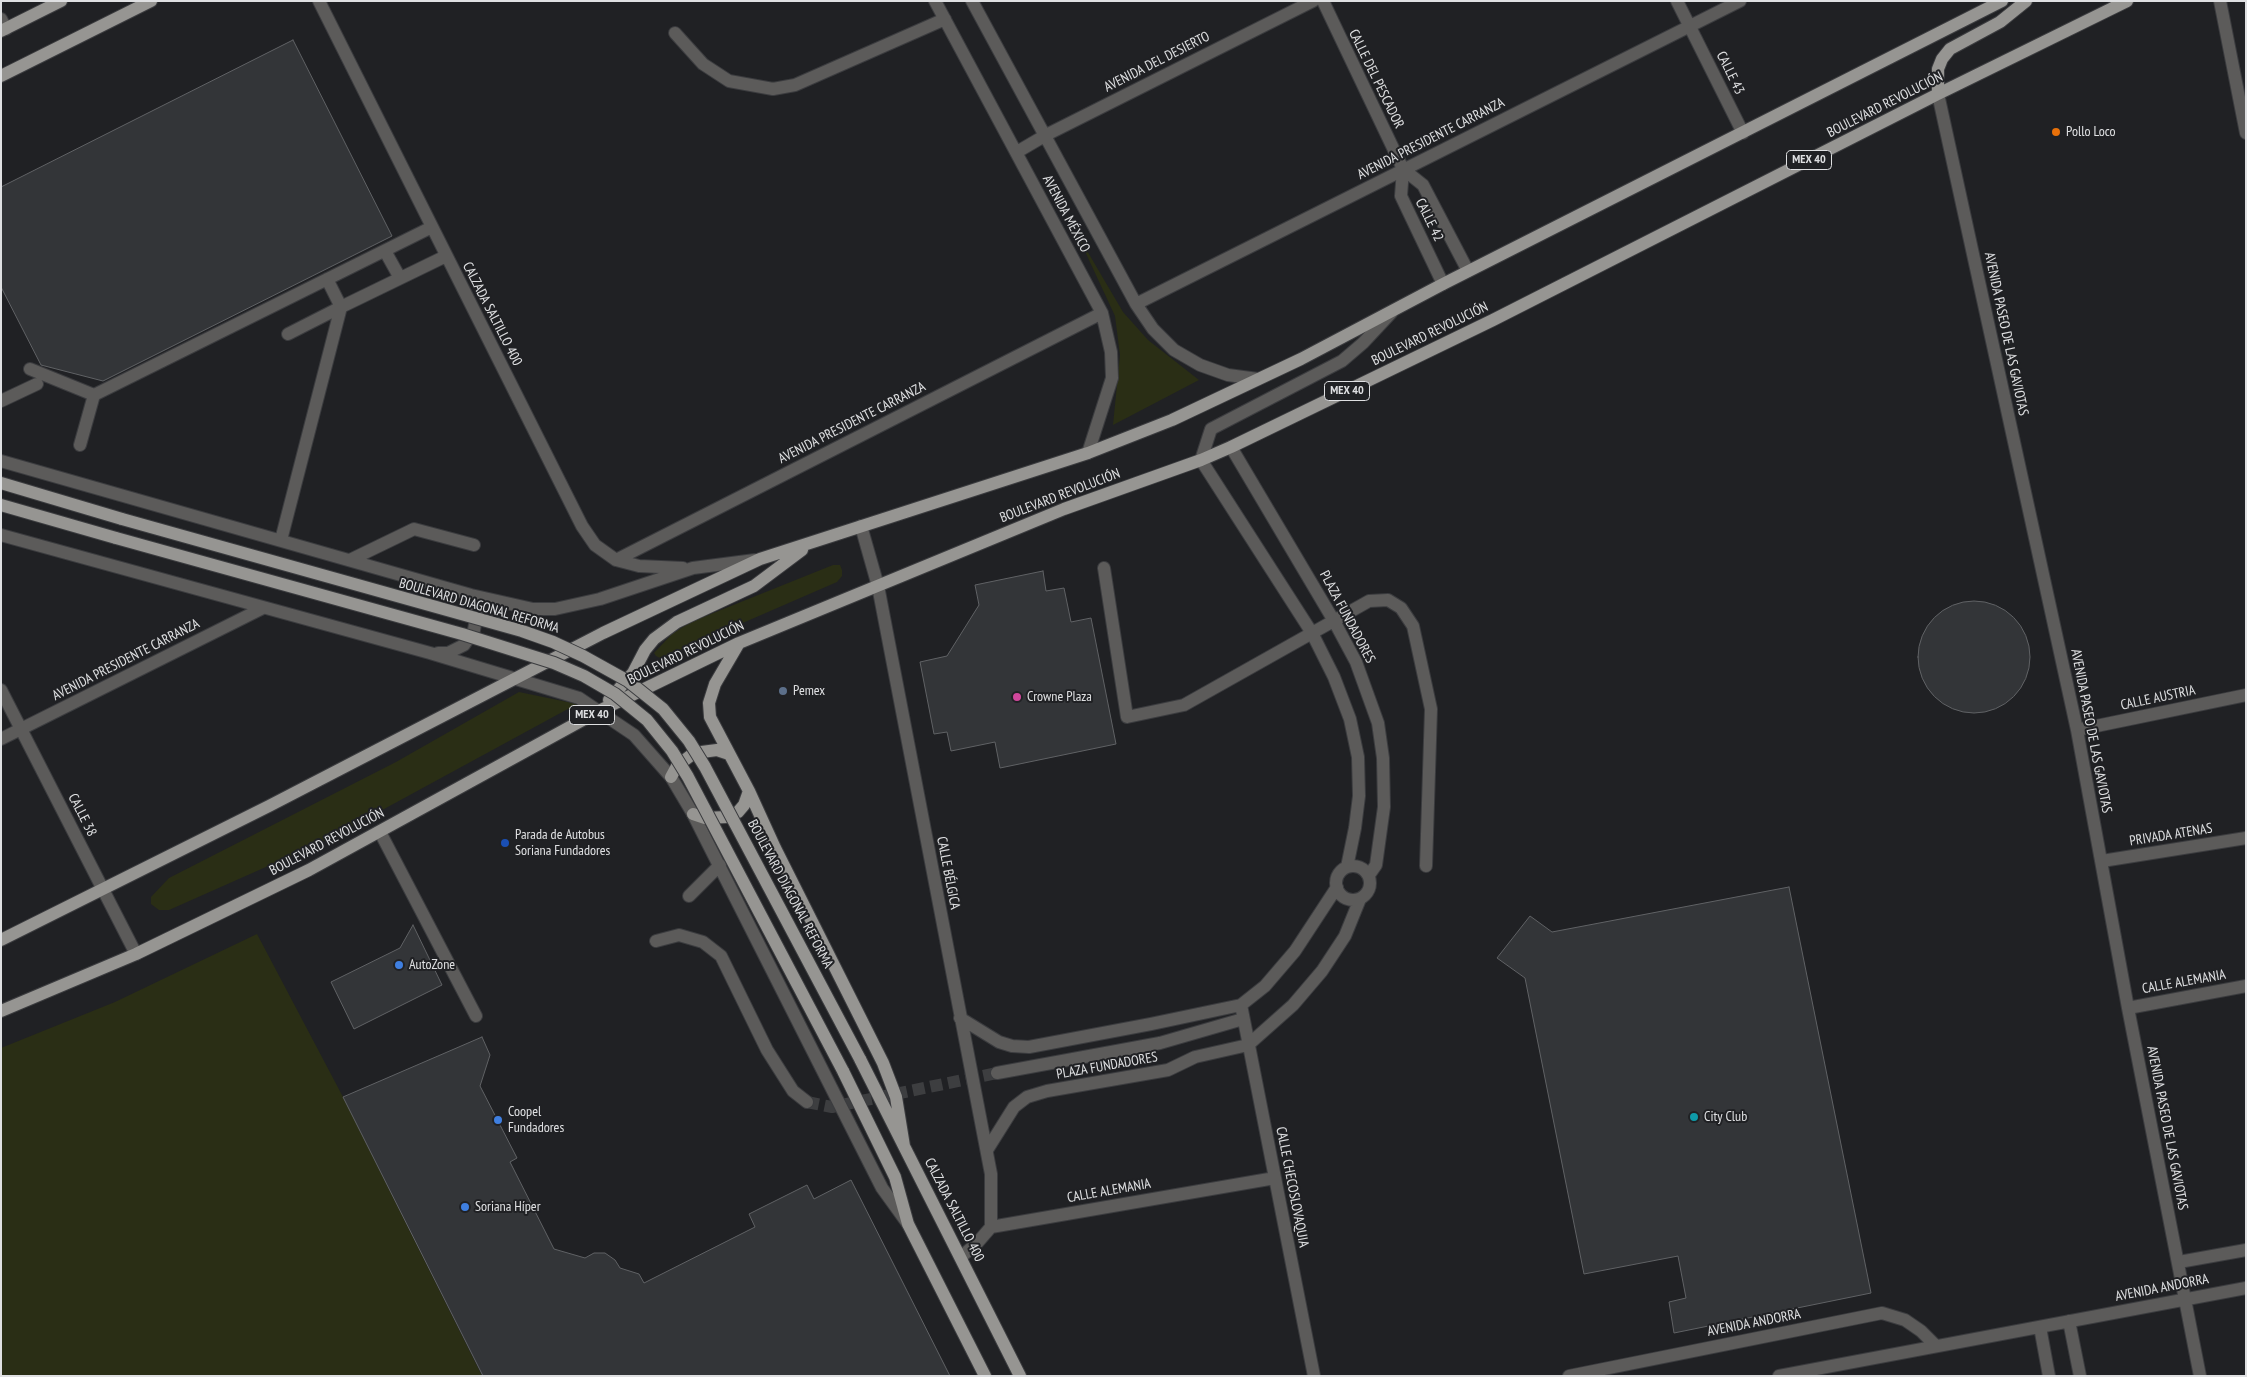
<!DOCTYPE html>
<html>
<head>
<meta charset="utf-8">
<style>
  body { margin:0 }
  #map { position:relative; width:2247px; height:1377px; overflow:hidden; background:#202124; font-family:"PT Sans Narrow",sans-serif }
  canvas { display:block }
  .frame { position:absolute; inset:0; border:2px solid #dfe0e2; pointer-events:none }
</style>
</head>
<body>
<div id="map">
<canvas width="2247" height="1377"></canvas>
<div class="frame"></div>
</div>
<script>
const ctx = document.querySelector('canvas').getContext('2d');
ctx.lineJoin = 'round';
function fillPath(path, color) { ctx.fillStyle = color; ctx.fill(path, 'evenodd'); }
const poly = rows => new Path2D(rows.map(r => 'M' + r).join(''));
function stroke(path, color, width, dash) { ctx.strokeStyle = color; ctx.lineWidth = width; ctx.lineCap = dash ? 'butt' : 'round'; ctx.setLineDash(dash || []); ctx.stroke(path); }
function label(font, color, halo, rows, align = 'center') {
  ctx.font = font + ' "PT Sans Narrow",sans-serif'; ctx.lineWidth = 4; ctx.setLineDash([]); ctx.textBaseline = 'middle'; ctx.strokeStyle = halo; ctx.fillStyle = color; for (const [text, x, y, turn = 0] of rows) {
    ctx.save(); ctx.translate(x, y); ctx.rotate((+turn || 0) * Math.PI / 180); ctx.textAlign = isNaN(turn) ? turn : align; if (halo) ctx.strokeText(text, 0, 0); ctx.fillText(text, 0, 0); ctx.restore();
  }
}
fillPath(poly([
  [1076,232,1123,312,1148,340,1199,380,1113,425,1120,355,1115,316],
  [833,565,840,565,842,570,842,576,837,582,669,655,660,658,656,656,654,653,672,634,691,622],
  [519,692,577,704,329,839,169,910,159,910,151,904,151,897,169,878,396,762],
  [257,934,343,1097,482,1376,1,1376,1,1048,115,1002]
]), '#2a2e15');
const building = poly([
  [293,40,392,236,103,381,41,365,1,287,1,187,293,40],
  [1043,571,1046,591,1064,588,1071,622,1091,618,1116,744,1000,768,995,742,951,751,947,732,934,734,920,662,947,656,979,605,975,585,1043,571],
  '1918 657a56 56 0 1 1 112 0a56 56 0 1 1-112 0Z',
  [1789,887,1871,1293,1674,1333,1669,1302,1686,1298,1678,1256,1584,1274,1525,978,1497,958,1530,916,1552,932,1789,887],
  [413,925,442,985,354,1029,331,982,400,948,413,925],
  [482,1037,490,1055,480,1086,517,1158,510,1162,554,1249,585,1258,594,1253,605,1253,615,1260,620,1268,639,1274,644,1283,755,1227,749,1214,807,1185,814,1199,851,1180,950,1376,483,1376,343,1097,482,1037]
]);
fillPath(building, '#333538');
stroke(building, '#606265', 1);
stroke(poly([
  [807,1102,832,1107,997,1073]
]), '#3d3e40', 12, [12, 6]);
const minor = poly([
  [319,1,582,526,595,545,616,560,639,566,683,568],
  [935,1,1102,313,1111,352,1112,378,1088,453],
  [972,1,1136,304,1153,329,1174,350,1200,365,1228,375,1258,379],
  [1323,1,1403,169,1423,185,1468,271],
  [1677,1,1743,133],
  [2220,1,2246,133],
  [1,19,6,29],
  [675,33,703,64,729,81,773,89,795,85,945,19],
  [1938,94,2077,730,2128,1008,2200,1376],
  [1017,152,1046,135,1313,1],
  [1403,169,1401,196,1443,284],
  [385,251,400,278],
  [1136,304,1740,1],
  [288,334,341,307,327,279],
  [30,369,94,395,432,227],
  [1,401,37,384],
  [80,445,94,395],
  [1231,447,1334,621,1356,662,1378,723,1383,758,1384,807,1376,865,1369,875],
  [1,461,471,595,533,609,555,609,600,599,693,568,755,560],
  [861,526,878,586,991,1174,991,1227],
  [1,535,430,653,579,698,634,735,671,777,693,814,882,1188,908,1224],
  [281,540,341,307,446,256],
  [350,560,414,529,474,545],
  [616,560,1102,313],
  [1104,568,1127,717,1184,705,1369,601,1388,600,1401,608,1413,626,1431,709,1426,866],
  [438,653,448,653,464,645,474,630,477,612,471,595],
  [1,690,136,954],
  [2077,730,2246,695],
  [1,739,263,608],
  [380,832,476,1016],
  [2102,861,2246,838],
  '1336 883a17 17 0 1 1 34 0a17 17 0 1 1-34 0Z',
  [1347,867,1355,828,1359,796,1358,757,1350,719,1334,677,1312,633,1201,460,1211,429,1342,361,1363,343,1392,312],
  [689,896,720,865],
  [656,941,679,935,703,942,721,956,767,1050,793,1091,807,1102],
  [1241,1005,1314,1376],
  [2128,1008,2246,986],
  [960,1018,999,1042,1012,1046,1029,1047,1151,1024,1241,1005,1265,986,1295,951,1337,887],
  [997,1073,1160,1043,1243,1019],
  [987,1150,1014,1107,1027,1097,1047,1091,1168,1070,1195,1057,1248,1045,1293,1005,1322,971,1345,936,1360,899],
  [961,1257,978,1242,991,1227,1275,1178],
  [2179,1262,2246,1250],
  [2069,1321,2080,1376],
  [2040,1327,2049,1376],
  [1569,1376,1882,1313,1905,1320,1921,1331,1936,1346],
  [1779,1376,2246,1288]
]);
const major = poly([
  [1,31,61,1],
  [1,76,151,1],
  [1938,94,1938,69,1942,59,1950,49,2000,22,2026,1],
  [1,483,122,519],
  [1,505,116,538],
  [739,643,715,684,709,703,710,717,749,791,775,848,883,1063,896,1097,904,1146],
  [609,700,633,673,645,650,654,639,677,622,754,586,802,550],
  [671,777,677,766,694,753,717,750,729,754],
  [693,814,705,818,727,817,738,812,744,805,749,791],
  [1,940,269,806,603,633,760,559,1088,453,1172,420,1301,359,1443,284,2002,1],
  [1,1011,136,954,309,870,599,711,739,643,1064,509,1201,460,1231,447,1493,320,1938,94,2127,1],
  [860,1059,1020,1376],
  [843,1071,895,1177,908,1224,985,1376]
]);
stroke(minor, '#3b3c3f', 14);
stroke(major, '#3b3c3f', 14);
stroke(minor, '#5c5b5a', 12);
stroke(major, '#969592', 12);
const majorBridge = poly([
  [122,519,522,631,553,642,583,656,628,681,663,709,689,741,705,767,860,1059],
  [116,538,462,634,554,663,584,676,615,694,647,720,672,751,688,777,843,1071]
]);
stroke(majorBridge, '#3b3c3f', 14, []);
stroke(majorBridge, '#969592', 12);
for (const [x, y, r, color] of [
  [2056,132,5,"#e8710a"],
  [783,691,5,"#5c6f8a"],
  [1017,697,5,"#d1479c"],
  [505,843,5,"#1a4fb4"],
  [399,965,5,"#3f7fe0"],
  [1694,1117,5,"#0f9aa8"],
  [498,1120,5,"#3f7fe0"],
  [465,1207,5,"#3f7fe0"]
]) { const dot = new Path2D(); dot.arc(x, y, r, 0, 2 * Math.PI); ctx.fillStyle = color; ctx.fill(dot); stroke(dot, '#202124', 2); }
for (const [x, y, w] of [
  [1809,160,45],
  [1347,391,45],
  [592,715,45]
]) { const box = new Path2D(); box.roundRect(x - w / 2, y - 9.5, w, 19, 4); ctx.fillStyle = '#202124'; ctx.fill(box); stroke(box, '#dfe0e2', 1); }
label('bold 12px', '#dfe0e2', null, [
  ["MEX 40",1809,160],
  ["MEX 40",1347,391],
  ["MEX 40",592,715]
]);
label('14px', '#dfe0e2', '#202124', [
  ["AVENIDA DEL DESIERTO",1157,62,-27],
  ["CALLE 43",1730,73,64],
  ["CALLE DEL PESCADOR",1376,79,64],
  ["BOULEVARD REVOLUCIÓN",1885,105,-27],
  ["AVENIDA PRESIDENTE CARRANZA",1431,139,-27],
  ["AVENIDA MÉXICO",1066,214,62],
  ["CALLE 42",1429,220,64],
  ["CALZADA SALTILLO 400",492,314,63],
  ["BOULEVARD REVOLUCIÓN",1430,334,-26],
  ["AVENIDA PASEO DE LAS GAVIOTAS",2006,334,78],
  ["AVENIDA PRESIDENTE CARRANZA",852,423,-27],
  ["BOULEVARD REVOLUCIÓN",1060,496,-21],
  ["BOULEVARD DIAGONAL REFORMA",479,606,16],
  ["PLAZA FUNDADORES",1347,617,62],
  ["BOULEVARD REVOLUCIÓN",686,653,-26],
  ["AVENIDA PRESIDENTE CARRANZA",126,660,-27],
  ["CALLE AUSTRIA",2158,698,-12],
  ["AVENIDA PASEO DE LAS GAVIOTAS",2091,731,79],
  ["CALLE 38",82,815,63],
  ["PRIVADA ATENAS",2171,835,-9],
  ["BOULEVARD REVOLUCIÓN",327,842,-28],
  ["CALLE BÉLGICA",948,873,79],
  ["BOULEVARD DIAGONAL REFORMA",790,894,62],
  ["CALLE ALEMANIA",2184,982,-10],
  ["PLAZA FUNDADORES",1107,1066,-10],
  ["AVENIDA PASEO DE LAS GAVIOTAS",2167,1128,79],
  ["CALLE CHECOSLOVAQUIA",1292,1187,79],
  ["CALLE ALEMANIA",1109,1191,-10],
  ["CALZADA SALTILLO 400",954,1210,63],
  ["AVENIDA ANDORRA",2162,1288,-11],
  ["AVENIDA ANDORRA",1754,1323,-11]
]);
label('14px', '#dfe0e2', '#202124', [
  ["Pollo Loco",2066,132],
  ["Pemex",793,691],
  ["Crowne Plaza",1027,697],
  ["Parada de Autobus",515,835],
  ["Soriana Fundadores",515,851],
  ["AutoZone",409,965],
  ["Coopel",508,1112],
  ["Fundadores",508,1128],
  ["City Club",1704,1117],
  ["Soriana Híper",475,1207]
], 'left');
</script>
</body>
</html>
